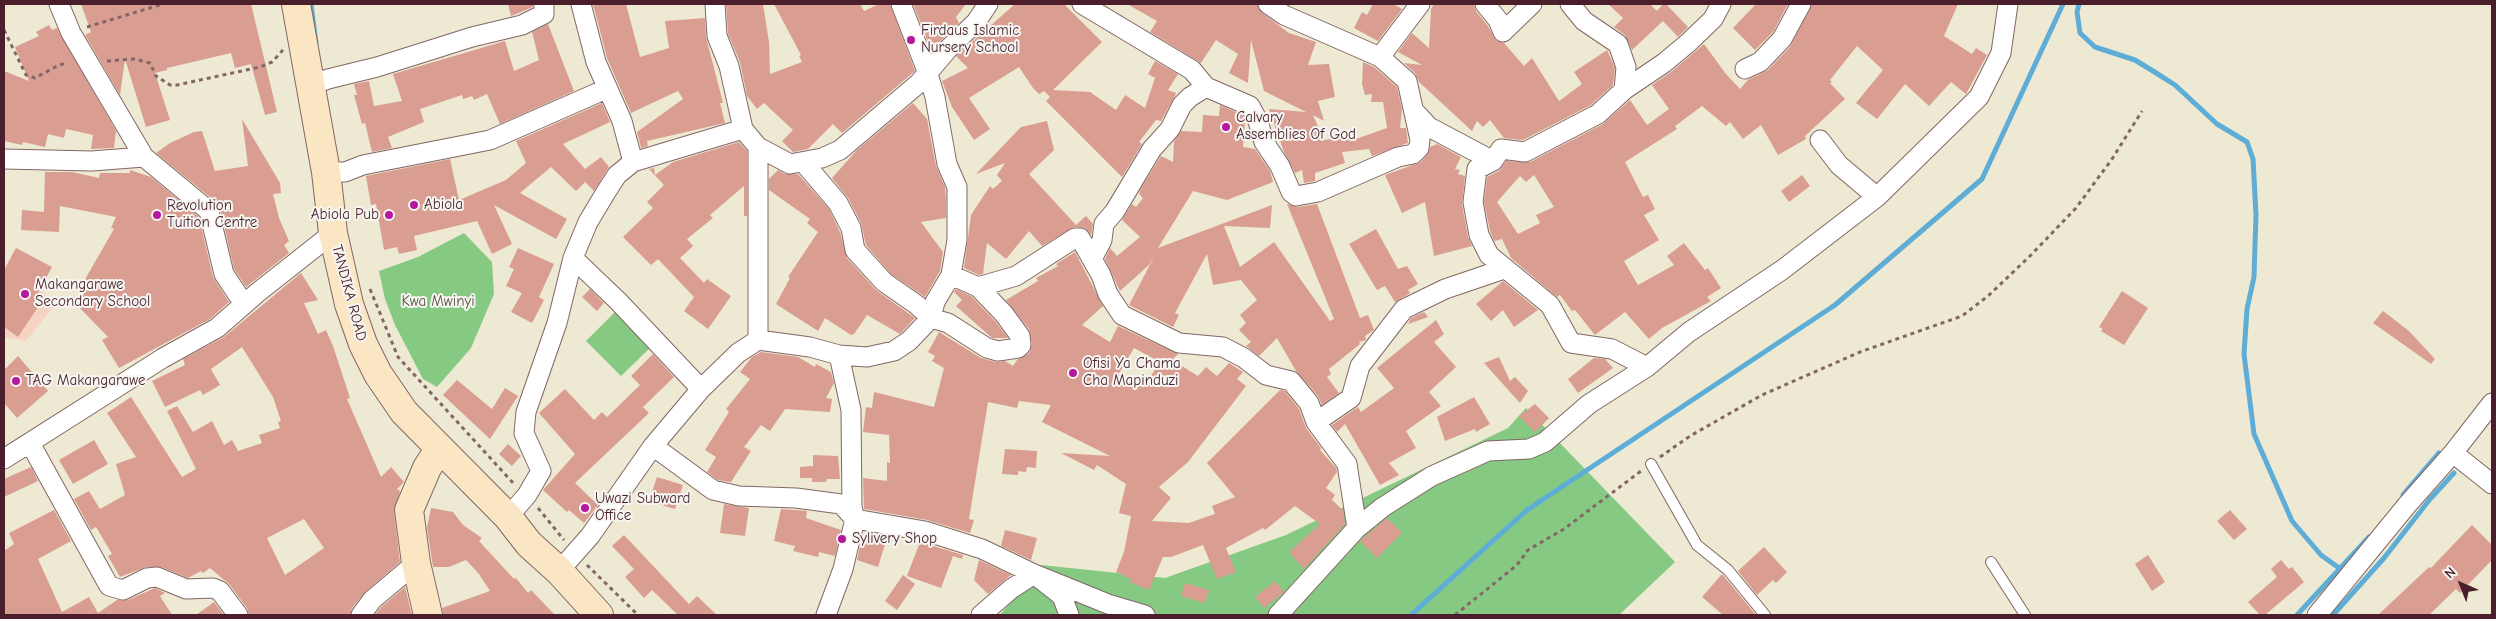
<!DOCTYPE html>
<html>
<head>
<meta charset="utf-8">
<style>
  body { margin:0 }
  #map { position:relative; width:2496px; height:619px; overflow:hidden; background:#eee9d2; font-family:"Comic Neue",sans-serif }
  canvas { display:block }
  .frame { position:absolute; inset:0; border:5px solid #4a1f2b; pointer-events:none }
  .north { position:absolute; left:2436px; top:559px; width:50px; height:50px; -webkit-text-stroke:4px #f6f6f2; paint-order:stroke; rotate:316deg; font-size:14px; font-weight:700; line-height:20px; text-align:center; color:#4a1f2b }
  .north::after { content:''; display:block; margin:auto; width:18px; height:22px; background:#4a1f2b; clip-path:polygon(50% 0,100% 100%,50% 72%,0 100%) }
</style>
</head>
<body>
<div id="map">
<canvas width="2496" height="619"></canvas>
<div class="frame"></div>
<div class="north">N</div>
</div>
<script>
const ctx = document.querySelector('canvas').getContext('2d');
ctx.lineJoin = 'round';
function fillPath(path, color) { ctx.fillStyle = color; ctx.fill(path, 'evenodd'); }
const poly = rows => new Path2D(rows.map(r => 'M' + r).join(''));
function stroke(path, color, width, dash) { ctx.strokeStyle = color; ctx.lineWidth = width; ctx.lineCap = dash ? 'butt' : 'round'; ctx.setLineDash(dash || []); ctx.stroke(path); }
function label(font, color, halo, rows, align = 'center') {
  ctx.font = font + ' "Comic Neue",sans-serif'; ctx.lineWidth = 4; ctx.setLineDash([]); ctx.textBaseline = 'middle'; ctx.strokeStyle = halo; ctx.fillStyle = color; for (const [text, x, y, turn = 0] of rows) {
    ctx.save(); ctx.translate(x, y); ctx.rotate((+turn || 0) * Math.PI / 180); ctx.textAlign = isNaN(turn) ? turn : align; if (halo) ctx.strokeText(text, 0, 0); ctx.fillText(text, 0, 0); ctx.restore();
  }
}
fillPath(poly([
  [4,268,35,284,55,304,26,341,4,337]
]), '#f6d2c3');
fillPath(poly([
  [464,233,492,262,494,294,471,348,437,387,423,379,395,325,385,299,379,271,418,257],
  [617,310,654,344,621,376,586,341],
  [1526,408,1675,562,1619,615,1000,615,1041,565,1165,578,1286,535,1508,428]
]), '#85c983');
stroke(poly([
  [311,4,316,43],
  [2079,4,2077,12,2080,33,2095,47,2135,60,2153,71,2175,85,2217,124,2247,142,2253,159,2256,215,2254,277,2247,309,2244,354,2254,434,2292,521,2321,555,2339,568],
  [2403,495,2439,453],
  [1411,615,1527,510,1835,305,1982,179,2063,4],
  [2297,615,2369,537],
  [2333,615,2384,558,2430,499,2454,473]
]), '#5dadd7', 5);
fillPath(poly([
  [81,4,251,4,277,112,265,115,251,64,235,68,231,53,167,68,167,70,155,73,170,120,146,127,125,59,120,95,85,35,91,32],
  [508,4,533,4,533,7,511,16],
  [593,4,626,4,640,57,669,48,665,21,705,18,706,37,723,103,720,103,725,123,647,141,648,146,641,148,637,132,683,99,678,91,631,113,607,58],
  [726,4,763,4,769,42,770,74,802,62,799,56,801,55,774,4,860,4,864,11,879,4,890,4,915,71,842,133,833,124,808,149,793,152,782,141,793,130,764,103,757,109,747,96,740,62,728,34],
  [913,4,966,4,956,17,959,23,931,50],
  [1015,4,1064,4,1102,42,1053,90,1090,92,1116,110,1125,95,1145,108,1155,78,1148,74,1155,61,1178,74,1168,90,1176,93,1175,96,1161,121,1156,120,1139,142,1142,144,1122,177,1046,101,1050,97,1044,91,1039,94,1033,88,1019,67,969,98,990,129,974,140,952,107,942,81,968,68,956,56],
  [1127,4,1257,4,1262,13,1289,33,1316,42,1308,65,1329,64,1335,97,1318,101,1324,121,1313,115,1324,140,1353,136,1353,140,1387,128,1383,102,1371,102,1372,94,1365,95,1362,84,1363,62,1374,67,1397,87,1402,109,1400,128,1406,128,1408,143,1372,156,1369,149,1342,152,1345,163,1315,173,1315,181,1304,183,1302,170,1295,173,1284,152,1269,109,1306,112,1264,91,1251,40,1248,83,1229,73,1238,54,1216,40,1201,63,1150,32,1157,21],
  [1373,4,1393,4,1402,9,1378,41,1354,28,1362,12,1367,15],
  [1434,4,1474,4,1476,11,1488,26,1496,40,1504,43,1524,66,1532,58,1559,101,1582,84,1574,72,1607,50,1615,68,1613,85,1591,105,1523,140,1504,138,1490,120,1483,127,1477,121,1472,131,1419,82,1415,73,1404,63,1422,65,1398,52,1412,33,1429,48,1431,9],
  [1608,4,1650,4,1657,11,1663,4,1666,4,1688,27,1678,37,1663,21,1632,50,1625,35,1614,27,1623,18],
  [1756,4,1788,4,1773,32,1755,50,1733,28],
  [1812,4,1958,4,1944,36,1972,54,1976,48,1987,55,1966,94,1951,82,1929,106,1905,84,1877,119,1856,103,1883,70,1857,46,1830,80,1832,82,1830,83,1845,99,1805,136,1806,139,1778,155,1761,125,1743,139,1730,122,1726,126,1702,106,1675,126,1677,129,1625,162,1643,197,1648,195,1655,209,1644,215,1659,240,1624,261,1638,285,1674,265,1667,256,1684,243,1705,270,1708,268,1721,288,1707,297,1711,301,1662,328,1649,339,1625,312,1595,335,1575,310,1572,311,1560,295,1557,297,1511,258,1502,239,1494,241,1490,231,1484,202,1487,177,1499,171,1506,161,1530,162,1603,124,1630,100,1647,125,1669,109,1652,85,1671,72,1704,44,1726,74,1740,89,1748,80,1768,70,1790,47],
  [1534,175,1554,207,1536,215,1540,223,1518,234,1497,202,1520,176,1526,182],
  [548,24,574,91,500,124,487,94,474,100,472,96,463,99,462,95,420,109,424,122,388,137,392,148,372,152,365,123,362,124,354,95,357,95,354,84,369,81,374,106,402,101,393,74,505,41,514,71,539,60,532,32],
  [49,25,52,30,57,28,116,131,114,148,91,149,93,135,66,129,64,138,48,134,45,147,23,142,22,145,4,141,4,71,29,81,15,47,39,36,36,32],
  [602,103,610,122,563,144,585,169,601,157,609,167,594,191,585,182,576,191,551,167,520,193,567,219,556,239,494,205,512,244,492,254,477,221,414,236,417,250,399,254,397,247,384,250,376,204,371,205,366,176,450,159,459,200,506,180,526,163,516,141],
  [913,103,927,119,936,166,945,187,946,199,946,218,921,222,943,252,940,271,925,297,891,274,866,245,861,223,848,198,832,178,857,150],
  [1220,105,1242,115,1245,121,1243,147,1255,149,1270,171,1273,182,1227,200,1193,191,1158,248,1272,205,1270,228,1224,226,1240,267,1274,242,1330,321,1334,319,1287,204,1298,207,1317,204,1360,318,1368,315,1374,330,1365,336,1366,340,1359,342,1360,344,1329,369,1331,374,1327,377,1339,393,1322,405,1318,396,1296,371,1277,338,1259,356,1246,346,1251,342,1239,330,1246,323,1240,315,1257,300,1241,280,1213,285,1207,254,1175,313,1179,315,1173,327,1129,305,1155,255,1149,265,1120,291,1105,259,1110,248,1117,256,1140,237,1122,220,1132,204,1136,207,1143,198,1139,194,1140,190,1161,156,1173,162,1174,141,1181,131,1202,132,1203,115,1219,116],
  [242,119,280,183,281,193,273,194,279,218,289,241,284,245,289,253,246,287,234,269,220,208,217,203,156,153,170,143,194,132,202,131,215,171,248,166],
  [1047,121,1054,150,1029,174,1076,225,1086,216,1093,224,1091,235,1085,228,1074,227,1042,246,1029,231,1006,259,987,243,983,274,979,275,964,268,971,215,990,186,993,189,1002,181,997,175,1005,163,976,174,1021,127],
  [739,142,747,151,747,216,744,216,744,186,710,215,713,218,687,239,693,246,680,258,704,283,707,279,731,296,708,329,684,311,694,297,658,259,651,265,623,237,653,208,647,202,664,185,649,169,654,168,655,175,673,162],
  [1437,144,1461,157,1455,169,1460,170,1458,174,1465,176,1462,204,1468,237,1472,246,1434,256,1425,202,1402,213,1385,175,1421,162,1427,155,1430,147],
  [130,170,151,177,199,217,213,277,229,302,210,319,119,368,102,340,108,337,74,302,91,286,84,281,114,229,111,228,116,217,60,206,59,232,21,230,22,210,44,212,45,172,72,172,99,178,100,173,130,173],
  [778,170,785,174,798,174,829,209,840,232,847,258,876,290,915,318,902,332,900,334,867,315,854,334,851,335,825,318,818,331,776,304,790,278,788,277,818,232,807,223,810,219,769,190,769,179],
  [1802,175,1810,186,1789,202,1781,191],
  [1376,229,1398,269,1407,266,1418,284,1408,290,1410,293,1395,302,1385,286,1377,290,1349,244],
  [16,248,52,267,38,293,44,298,18,337,4,327,4,270],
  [518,248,554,264,539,297,544,300,532,323,511,312,522,293,506,286,514,269,509,267],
  [1075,252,1103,306,1082,325,1110,342,1118,326,1178,354,1172,360,1198,376,1206,367,1217,376,1229,363,1243,372,1237,379,1246,386,1188,462,1159,487,1171,498,1152,521,1189,523,1215,514,1212,506,1235,497,1207,463,1280,390,1285,391,1299,409,1306,428,1321,448,1320,450,1336,468,1337,472,1326,488,1335,495,1332,500,1343,510,1345,524,1304,569,1289,552,1320,524,1295,506,1265,530,1263,528,1226,548,1236,572,1217,579,1203,545,1171,557,1163,557,1149,590,1130,582,1131,579,1116,572,1124,552,1131,516,1119,513,1126,484,1097,465,1094,470,1061,453,1110,456,1042,422,1051,405,1019,401,1017,408,988,402,969,519,974,520,970,533,927,520,864,509,863,478,887,481,887,462,890,463,889,435,863,432,866,407,872,408,874,392,934,407,944,368,932,361,935,356,928,352,939,332,981,358,995,362,1005,361,1013,366,1017,360,1029,353,1032,344,1029,329,1006,300,1038,281,1036,278,1058,266,1056,264],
  [1134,348,1160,362,1145,385,1118,375],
  [301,273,318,300,304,303,318,334,326,330,333,346,350,398,347,399,381,477,391,467,404,482,397,489,400,491,394,512,400,562,365,592,352,608,350,615,249,615,247,608,229,584,210,568,203,573,201,571,188,578,161,567,146,567,120,577,108,556,112,554,96,527,91,530,74,499,89,491,100,509,125,495,116,464,136,457,107,413,131,397,182,477,196,469,167,411,177,406,193,432,212,421,224,445,232,440,238,451,262,443,259,435,280,428,278,422,281,421,273,397,242,347,211,369,220,385,203,395,200,390,165,407,152,381,185,365,183,359,224,337],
  [304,519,324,548,285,575,267,538],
  [1503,281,1538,310,1514,327,1503,310,1491,321,1476,304],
  [590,289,604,303,597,311,582,297],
  [956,289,971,296,995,321,1008,338,992,338,956,306,962,300,954,292],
  [2122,291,2148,308,2124,345,2101,331,2103,329,2099,327],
  [2383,311,2409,331,2435,359,2431,364,2373,323],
  [1424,312,1428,317,1408,324,1411,318],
  [1436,320,1444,334,1434,342,1456,367,1429,392,1441,406,1406,431,1416,448,1389,463,1399,475,1380,485,1345,424,1337,432,1332,425,1358,407,1361,412,1394,388,1377,368],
  [761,352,798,357,815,367,816,364,831,372,834,383,826,398,832,399,830,412,785,409,770,431,761,425,744,447,751,451,731,482,718,480,707,472,716,457,705,450,729,412,726,409,750,379,740,372,752,357],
  [653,354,674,377,643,407,649,413,575,483,598,505,584,523,569,510,567,512,543,490,575,454,539,413,565,389,594,420,602,412,607,417,640,385,631,376],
  [18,356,48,391,17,418,4,403,4,370],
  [1499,357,1510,381,1515,377,1528,391,1520,403,1484,363],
  [1594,358,1605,359,1613,368,1578,393,1568,379],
  [457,380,492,409,505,388,518,396,490,439,443,395],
  [1474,397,1490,424,1476,432,1475,429,1445,441,1437,417],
  [1535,404,1549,418,1535,432,1519,416],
  [94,440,108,464,73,484,59,460],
  [508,444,521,456,512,466,499,454],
  [1005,449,1037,451,1036,468,1027,467,1026,472,1018,471,1018,475,1002,474],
  [813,455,838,456,840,479,827,479,826,482,812,482,812,478,800,478,800,467,813,466],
  [31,467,38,481,4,497,4,479],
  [657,477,683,485,675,509,649,501],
  [724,504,749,508,745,536,720,533],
  [431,508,453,512,463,525,482,538,479,541,514,579,516,578,528,593,531,590,555,615,443,615,442,608,490,591,479,574,466,560,449,567,433,567,427,527],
  [781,509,807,511,806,518,841,530,835,556,819,552,818,557,793,551,795,546,774,541],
  [54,510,71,541,38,559,62,612,89,597,98,613,117,600,128,600,155,588,165,593,160,596,172,615,4,615,4,551,14,544,9,533],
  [2230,510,2247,529,2234,540,2217,521],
  [1387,518,1402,533,1377,558,1360,541],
  [2472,525,2492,545,2492,560,2460,593,2456,589,2429,615,2378,615,2429,567,2431,568],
  [1005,530,1037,538,1031,560,1001,546],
  [624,535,689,604,697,596,717,615,678,615,652,590,644,598,625,577,634,569,612,546],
  [862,537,885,544,878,567,857,560],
  [920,542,963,555,962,559,953,556,941,588,907,576],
  [1764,547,1787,572,1776,583,1773,580,1757,595,1738,571],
  [2148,555,2165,582,2152,591,2135,564],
  [979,560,1011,575,988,594,974,580],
  [2281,560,2289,569,2292,567,2304,582,2265,615,2260,615,2248,602,2277,577,2271,569],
  [1722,574,1723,575,1756,615,1723,615,1702,597],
  [903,575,915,584,897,610,885,601],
  [1275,581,1284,592,1264,608,1255,597],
  [1185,583,1209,590,1205,603,1181,596],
  [405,587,412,615,375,615,380,608],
  [214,602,224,615,196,615]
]), '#d99e91');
const lane = poly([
  [1651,464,1697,545,1728,570,1765,615],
  [1991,562,2025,615]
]);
const street = poly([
  [59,4,71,33,144,157],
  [581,4,596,62,622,121,633,162],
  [715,4,717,36,729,66,743,129,758,147,758,340],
  [1082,4,1192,70,1206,87,1250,106,1258,121,1264,142,1280,166,1291,192,1296,196,1318,192,1398,157,1413,154,1419,148,1420,140,1407,81,1380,57,1284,15,1268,4],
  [1485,4,1498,20,1503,32,1532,4],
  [1570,4,1584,21,1618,44,1626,67,1624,90],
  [1380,57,1420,4],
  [1745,69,1760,62,1782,39,1801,4],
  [311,85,328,79,377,67,472,37,522,25,544,14,544,4],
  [1414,111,1429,127,1493,161,1501,149,1525,152,1598,114,1624,90,1664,63,1688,43,1713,19,1721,4],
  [1820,140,1839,165,1877,197],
  [758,147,790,164,822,158,840,150,919,83,948,49,976,22,988,4],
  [4,159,92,161,144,157,209,211,224,274,244,304],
  [1493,161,1477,169,1473,202,1479,235,1489,255,1550,305,1571,343,1612,349,1647,367],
  [804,163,838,203,851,228,855,250,884,282,917,305,931,318,948,323,987,348,998,351,1018,348,1021,345,1020,336,1004,314,978,287,951,275],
  [326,172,345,172,363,165,490,140,606,89],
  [573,258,618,301,701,389],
  [1092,259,1102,240,1104,224,1115,211,1152,149,1170,129,1182,105,1190,97,1206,87],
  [978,287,1016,276,1075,238,1080,238,1101,275,1108,294,1122,315,1179,343,1223,347,1244,358,1266,375,1291,381,1309,403,1316,422,1347,464,1357,528],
  [1316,422,1351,398,1360,366,1404,309,1445,289,1504,269],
  [30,443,109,586,123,590,147,578,157,577,186,589,213,588,220,591,238,615],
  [653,446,713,490,739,496,796,498,841,504,855,519,925,531,982,549,1034,574,1108,604,1145,615],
  [2453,453,2492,484],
  [4,459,163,358,217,328,257,293,333,233],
  [508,517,527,495,541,471,524,433,526,412,557,323,573,258,588,222,606,192,617,175,633,162,743,129],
  [559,571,590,536,653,446,701,389,738,353,758,340,810,347,839,355,867,357,894,351,909,341,931,318,935,302,951,275,957,240,957,187,947,164,935,97,927,71,901,4],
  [361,615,372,600,416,563],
  [826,615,843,569,855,519,852,507,851,410,839,355],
  [981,615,1011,589,1034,574,1062,596,1069,615],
  [1278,615,1357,528,1383,507,1432,476,1488,451,1529,449,1545,442,1589,404,1647,367,1689,332,1782,270,1877,197,1979,97,2001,53,2008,4],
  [2317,615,2407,505,2453,453,2492,403]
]);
const secondary = poly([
  [296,4,326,172,333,233,349,304,363,344,378,374,404,412,508,517,529,544,559,571,599,615],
  [428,615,416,563,409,510,427,468,439,449]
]);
stroke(lane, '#836665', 12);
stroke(street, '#836665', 21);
stroke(secondary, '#836665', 30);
stroke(poly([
  [87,27,163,4],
  [4,30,26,75,35,78,59,65,68,63],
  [107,61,134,59,150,63,156,76,170,85,177,85,260,67,272,62,283,50],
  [370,289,398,357,514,484],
  [1660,457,1690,436,1762,395,1860,352,1962,316,1988,296,2031,255,2076,208,2112,159,2142,111],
  [538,508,564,540],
  [587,565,638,615],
  [1455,615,1517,565,1528,550,1564,529,1641,471]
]), '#836665', 3, [4, 4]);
stroke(lane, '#fff', 10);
stroke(street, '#fff', 19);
stroke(secondary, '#fbe6c4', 28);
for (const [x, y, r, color] of [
  [911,40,5,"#b5179e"],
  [1226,127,5,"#b5179e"],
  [414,205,5,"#b5179e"],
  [157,215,5,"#b5179e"],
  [389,215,5,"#b5179e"],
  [25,294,5,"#b5179e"],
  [1073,373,5,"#b5179e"],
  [16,381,5,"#b5179e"],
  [585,508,5,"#b5179e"],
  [842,539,5,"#b5179e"]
]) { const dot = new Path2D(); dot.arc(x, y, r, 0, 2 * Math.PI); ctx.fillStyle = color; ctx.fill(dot); stroke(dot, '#f6f6f2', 2); }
label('15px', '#4a1f2b', '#f6f6f2', [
  ["Firdaus Islamic",921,31],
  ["Nursery School",921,48],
  ["Calvary",1236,118],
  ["Assemblies Of God",1236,135],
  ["Abiola",424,205],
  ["Revolution",167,206],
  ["Tuition Centre",167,223],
  ["Abiola Pub",379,215,"right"],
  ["Makangarawe",35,285],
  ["Secondary School",35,302],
  ["Ofisi Ya Chama",1083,364],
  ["Cha Mapinduzi",1083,381],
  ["TAG Makangarawe",26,381],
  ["Uwazi Subward",595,499],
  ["Office",595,516],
  ["Sylivery Shop",852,539]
], 'left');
label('15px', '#4a1f2b', '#f6f6f2', [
  ["TANDIKA ROAD",349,293,75]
]);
label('15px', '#5c5245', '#f6f6f2', [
  ["Kwa Mwinyi",438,302]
]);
</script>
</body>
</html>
